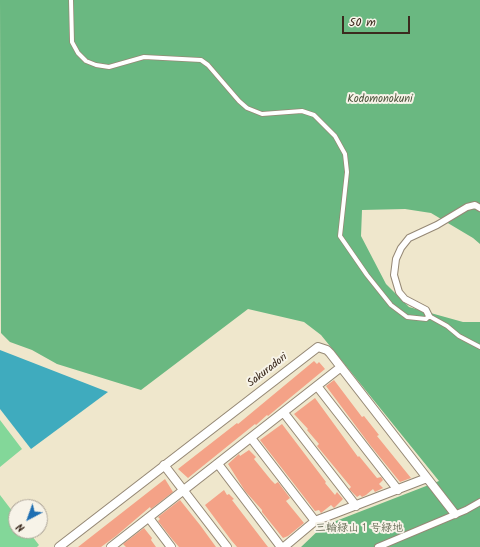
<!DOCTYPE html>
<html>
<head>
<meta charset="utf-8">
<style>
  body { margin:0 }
  #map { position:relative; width:480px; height:547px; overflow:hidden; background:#efe7cc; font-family:Kalam,sans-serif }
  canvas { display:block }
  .north { position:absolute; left:8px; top:499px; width:40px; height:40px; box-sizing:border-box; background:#f7f3e8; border:1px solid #aca397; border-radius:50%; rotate:221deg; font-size:11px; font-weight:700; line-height:16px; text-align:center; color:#3b2a1e }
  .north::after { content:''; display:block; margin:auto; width:14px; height:18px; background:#1f6fb2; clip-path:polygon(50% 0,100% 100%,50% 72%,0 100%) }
  .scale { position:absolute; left:342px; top:16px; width:68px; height:18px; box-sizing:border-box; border:2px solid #3b2a1e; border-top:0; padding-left:5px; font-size:12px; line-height:14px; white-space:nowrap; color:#3b2a1e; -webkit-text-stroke:3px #f7f3e8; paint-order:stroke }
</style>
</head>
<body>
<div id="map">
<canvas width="480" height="547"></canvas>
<div class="north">N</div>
<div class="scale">50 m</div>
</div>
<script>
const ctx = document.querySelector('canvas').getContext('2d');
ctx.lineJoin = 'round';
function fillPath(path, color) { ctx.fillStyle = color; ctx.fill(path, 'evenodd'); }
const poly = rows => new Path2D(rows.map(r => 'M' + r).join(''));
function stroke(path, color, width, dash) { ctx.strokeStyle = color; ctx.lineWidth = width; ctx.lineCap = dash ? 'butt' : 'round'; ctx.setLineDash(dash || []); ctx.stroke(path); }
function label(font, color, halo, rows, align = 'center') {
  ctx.font = font + ' Kalam,"Klee One",sans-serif'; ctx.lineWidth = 4; ctx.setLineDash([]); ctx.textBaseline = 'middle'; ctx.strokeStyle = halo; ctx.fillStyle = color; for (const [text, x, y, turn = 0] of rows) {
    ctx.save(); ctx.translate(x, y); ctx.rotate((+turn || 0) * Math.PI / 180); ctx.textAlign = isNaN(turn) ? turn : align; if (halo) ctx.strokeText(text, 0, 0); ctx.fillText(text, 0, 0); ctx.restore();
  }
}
fillPath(poly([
  [0,420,22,449,0,467],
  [0,495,16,516,16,531,28,531,39,545,37,547,0,547]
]), '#83d799');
fillPath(poly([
  [0,0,480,0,480,244,473,238,431,213,405,209,362,210,361,236,386,284,409,307,463,322,480,322,480,547,301,547,323,526,439,481,321,335,304,322,248,309,141,390,57,364,32,350,10,342,1,333]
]), '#6ab881');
fillPath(poly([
  [0,350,108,392,31,449,0,409]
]), '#3fabbe');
fillPath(poly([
  [314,361,317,364,319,362,325,369,268,416,267,415,256,425,255,424,188,478,178,469,237,423,238,424],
  [334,380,362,417,364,416,379,435,377,436,411,478,400,482,370,445,326,386],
  [315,398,358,457,359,456,377,478,381,477,383,480,379,484,383,488,375,492,373,489,366,495,362,497,360,495,357,497,349,489,351,487,317,446,319,444,307,430,308,429,294,414],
  [282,424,326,482,325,483,335,495,337,492,343,499,334,508,331,505,321,513,319,510,315,511,260,440],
  [249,450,256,457,254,459,271,480,275,484,278,482,290,498,286,501,304,523,288,536,283,538,262,512,262,510,245,491,228,464,239,454,240,456],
  [165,479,173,492,151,509,150,507,116,536,101,547,78,547],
  [224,490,227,495,229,494,234,499,232,500,268,547,237,547,231,540,205,505],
  [180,500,200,525,216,547,179,547,172,539,158,521,160,519,158,517],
  [144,528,152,538,151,540,156,547,126,547,123,544]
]), '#f4a287');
const service = poly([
  [71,0,72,42,78,53,86,61,96,65,109,67,144,57,201,60,208,65,239,101,247,108,262,114,302,111,314,115,335,136,345,154,347,172,340,236,367,275,391,305,407,317,426,319,429,316,447,326,459,336,480,347]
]);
const pedestrian = poly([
  [429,316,426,310,405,299,399,292,394,275,396,259,401,248,409,238,437,225,467,207,475,205,480,208],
  [378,547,466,510,480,502]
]);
const minor = poly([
  [317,386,398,490],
  [284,413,356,506],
  [251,438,315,521],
  [218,464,281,547],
  [164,465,227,547],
  [149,518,171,547],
  [59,547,318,347,327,350,330,353,455,514],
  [111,547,341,367],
  [284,547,315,521,427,478]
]);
stroke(service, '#958875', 5.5);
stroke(pedestrian, '#958875', 8);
stroke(minor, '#958875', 10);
stroke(service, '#fff', 4);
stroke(pedestrian, '#fff', 6);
stroke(minor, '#fff', 8);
label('11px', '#4d553d', '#f7f3e8', [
  ["Kodomonokuni",380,100],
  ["三輪緑山１号緑地",359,529]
]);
label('11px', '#3b2a1e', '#f7f3e8', [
  ["Sakuradori",268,371,-38]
]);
</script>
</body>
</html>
